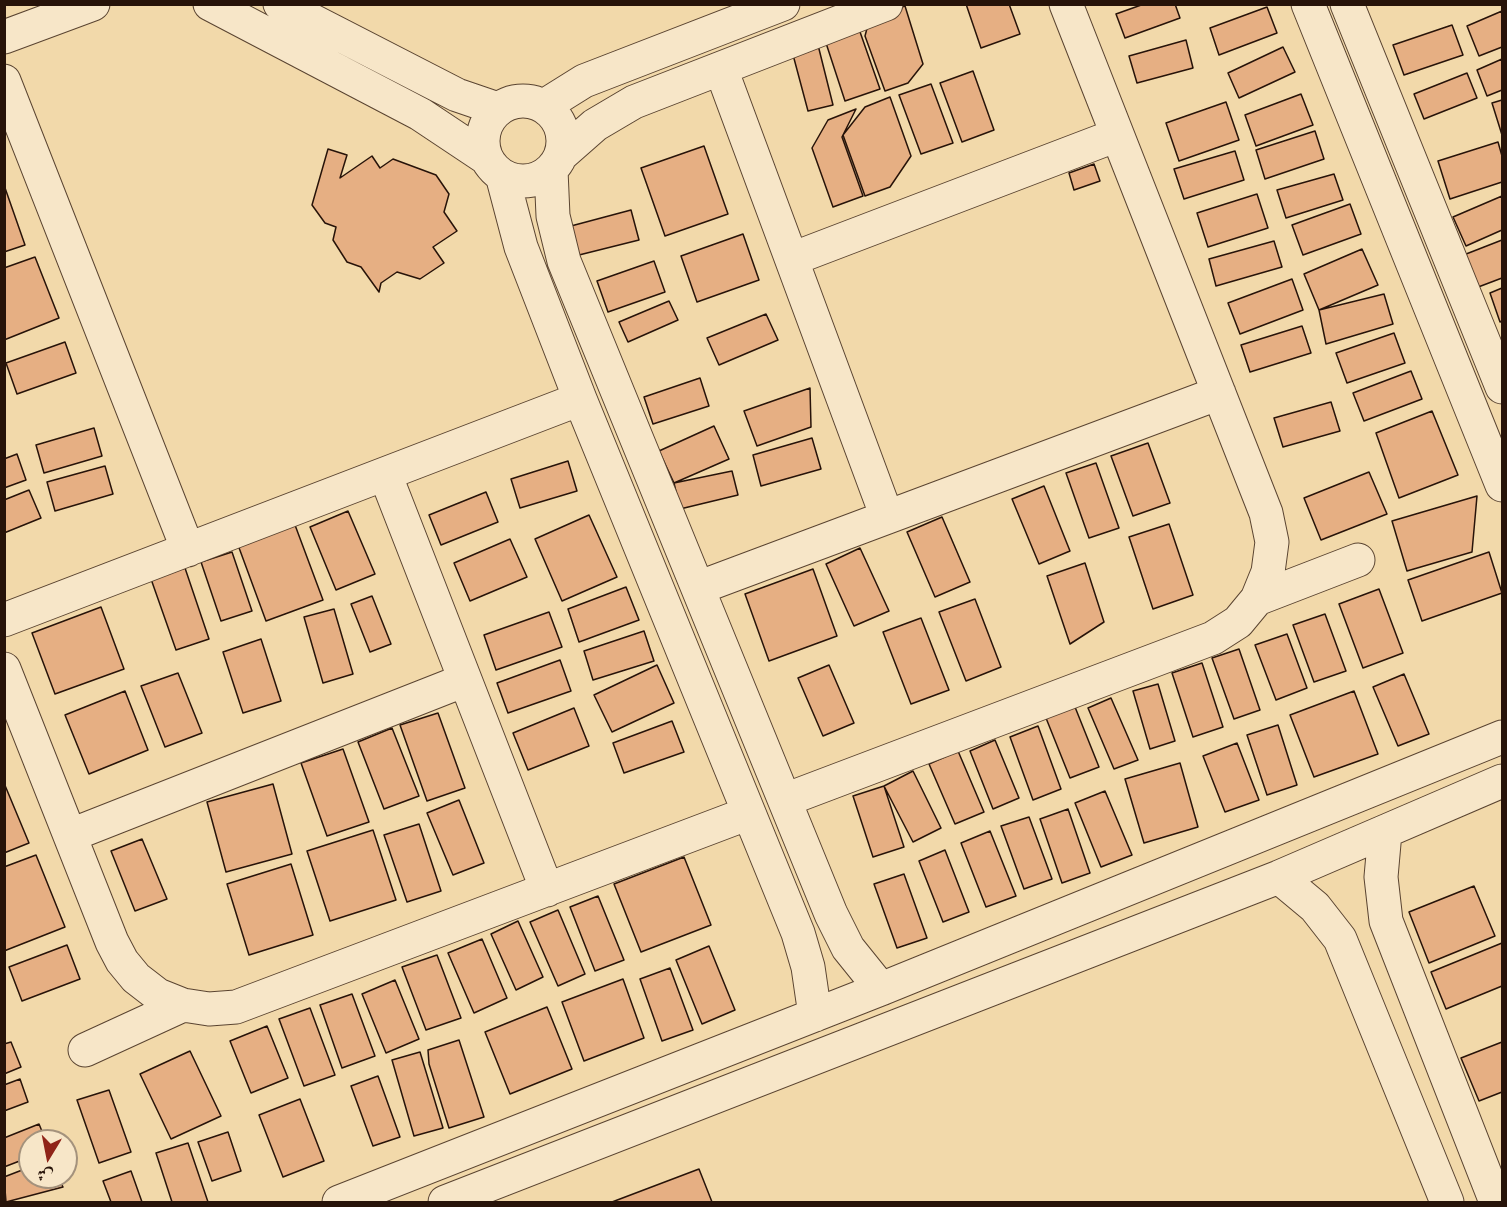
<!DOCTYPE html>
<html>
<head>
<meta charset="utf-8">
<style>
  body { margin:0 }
  #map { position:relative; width:1507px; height:1207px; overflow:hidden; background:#f2d9aa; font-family:Alegreya,Amiri,serif }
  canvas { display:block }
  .frame { position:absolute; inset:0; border:6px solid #271309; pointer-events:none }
  .north { position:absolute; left:18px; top:1129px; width:60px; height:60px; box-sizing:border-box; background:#f7e6c8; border:2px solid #a4927c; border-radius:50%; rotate:190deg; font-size:16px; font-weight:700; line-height:24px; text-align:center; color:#271309 }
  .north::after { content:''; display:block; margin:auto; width:21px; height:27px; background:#8f2418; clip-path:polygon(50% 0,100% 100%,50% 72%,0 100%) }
</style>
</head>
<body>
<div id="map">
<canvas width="1507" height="1207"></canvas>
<div class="frame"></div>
<div class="north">ش</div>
</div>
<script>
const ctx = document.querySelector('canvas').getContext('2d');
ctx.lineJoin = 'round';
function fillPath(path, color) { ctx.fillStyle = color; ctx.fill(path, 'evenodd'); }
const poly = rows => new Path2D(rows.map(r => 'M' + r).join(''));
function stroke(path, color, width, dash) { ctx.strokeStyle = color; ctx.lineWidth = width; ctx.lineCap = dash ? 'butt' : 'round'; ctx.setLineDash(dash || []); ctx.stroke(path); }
const building = poly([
  [966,4,1009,4,1020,34,981,48,966,4],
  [1144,4,1175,4,1180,18,1125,38,1116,14,1144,4],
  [905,6,923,64,908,83,885,91,865,36,870,17,905,6],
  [1267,7,1277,33,1219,55,1210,28,1267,7],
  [1502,11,1502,47,1479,56,1467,26,1502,11],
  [1452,25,1463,55,1404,75,1393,45,1452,25],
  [859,29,880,89,845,101,825,40,859,29],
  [1186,40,1193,68,1137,83,1129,56,1186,40],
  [818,45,833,105,808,111,792,51,818,45],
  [1283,47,1295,72,1239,98,1228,73,1283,47],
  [1502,59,1502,90,1487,96,1477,70,1502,59],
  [973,71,994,130,962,142,940,83,973,71],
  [1467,73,1477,98,1424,119,1414,94,1467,73],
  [931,84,953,143,921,154,899,95,931,84],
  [1301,94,1313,125,1256,146,1245,115,1301,94],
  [890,97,911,156,890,187,865,196,843,135,865,107,890,97],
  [1502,100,1502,135,1492,103,1502,100],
  [1226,102,1239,140,1179,161,1166,123,1226,102],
  [856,109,842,137,863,196,833,207,812,148,828,120,856,109],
  [1315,131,1324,159,1265,179,1256,150,1315,131],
  [1498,142,1502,156,1502,182,1450,199,1438,161,1498,142],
  [704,146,728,214,665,236,641,168,704,146],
  [328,149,347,155,340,178,372,156,380,168,393,159,436,175,449,194,444,212,457,231,433,247,444,263,420,279,397,272,381,283,379,292,361,267,347,262,333,240,336,227,325,223,312,205,328,149],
  [1235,151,1244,180,1184,199,1174,169,1235,151],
  [1094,164,1100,181,1074,190,1069,173,1094,164],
  [1334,174,1343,200,1286,218,1277,190,1334,174],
  [4,185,25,245,4,252,4,185],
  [1257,194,1268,228,1208,247,1197,213,1257,194],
  [1502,196,1502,230,1466,246,1453,217,1502,196],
  [1350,204,1361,234,1303,255,1292,225,1350,204],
  [631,210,639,240,579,255,571,226,631,210],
  [743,234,759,280,697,302,681,256,743,234],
  [1502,240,1502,278,1473,289,1461,256,1502,240],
  [1274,241,1282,267,1216,286,1209,259,1274,241],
  [1362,249,1378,285,1319,310,1304,274,1362,249],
  [35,257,59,318,4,340,4,268,35,257],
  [654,261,665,292,608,312,597,281,654,261],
  [1292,279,1303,310,1240,334,1228,303,1292,279],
  [1502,288,1502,321,1500,322,1490,293,1502,288],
  [1384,294,1393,324,1326,344,1319,310,1384,294],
  [669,301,678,320,628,342,619,322,669,301],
  [766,314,778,340,719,365,707,338,766,314],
  [1302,326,1311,353,1250,372,1241,345,1302,326],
  [1394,333,1405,363,1347,383,1336,353,1394,333],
  [65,342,76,373,17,394,6,363,65,342],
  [1411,371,1422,399,1364,421,1353,393,1411,371],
  [700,378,709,406,653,424,644,397,700,378],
  [810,388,811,427,757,446,744,411,810,388],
  [1331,402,1340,431,1283,447,1274,418,1331,402],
  [1432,411,1458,475,1399,498,1376,433,1432,411],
  [714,426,729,459,674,483,659,451,714,426],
  [94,428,102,456,44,473,36,445,94,428],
  [812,438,821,469,761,486,753,455,812,438],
  [1148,443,1170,503,1133,516,1111,456,1148,443],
  [17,454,26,480,4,488,4,459,17,454],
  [568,461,577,491,520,508,511,479,568,461],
  [1096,463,1119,528,1089,538,1066,473,1096,463],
  [105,466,113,494,55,511,47,482,105,466],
  [732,471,738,495,680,509,674,483,732,471],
  [1369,472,1387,514,1321,540,1304,498,1369,472],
  [1044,486,1070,551,1039,564,1012,499,1044,486],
  [29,490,41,518,4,533,4,500,29,490],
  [486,492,498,522,441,545,429,515,486,492],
  [1477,496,1472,552,1407,571,1392,521,1477,496],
  [348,511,375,574,336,590,310,527,348,511],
  [589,515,617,577,562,601,535,539,589,515],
  [942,517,970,582,935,597,907,532,942,517],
  [1169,524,1193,595,1153,609,1129,537,1169,524],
  [295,525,323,600,266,621,238,545,295,525],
  [510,539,527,577,470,601,454,563,510,539],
  [860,548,889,611,854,626,826,564,860,548],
  [232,552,252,611,221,621,201,562,232,552],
  [1489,552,1502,593,1422,621,1408,580,1489,552],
  [1085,563,1104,622,1070,644,1047,576,1085,563],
  [185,568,209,639,176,650,151,579,185,568],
  [813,569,837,636,769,661,745,594,813,569],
  [626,587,639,620,579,642,568,609,626,587],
  [1379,589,1403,653,1363,668,1339,604,1379,589],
  [372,596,391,644,370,652,351,604,372,596],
  [975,599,1001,667,966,681,939,612,975,599],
  [101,607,124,669,55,694,32,633,101,607],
  [334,609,353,674,323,683,304,617,334,609],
  [549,612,562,647,496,670,484,635,549,612],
  [1325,614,1346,671,1314,682,1293,625,1325,614],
  [921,618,949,690,911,704,883,632,921,618],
  [644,631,654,661,593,680,584,651,644,631],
  [1287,634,1307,688,1276,700,1255,645,1287,634],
  [261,639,281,701,243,713,223,652,261,639],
  [1239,649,1260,710,1234,719,1212,658,1239,649],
  [560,660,571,691,508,713,497,683,560,660],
  [1202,663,1223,727,1193,737,1172,673,1202,663],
  [657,665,674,703,612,732,594,695,657,665],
  [829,665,854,723,823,736,798,678,829,665],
  [178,673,202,733,165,747,141,686,178,673],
  [1404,674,1429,734,1398,746,1373,687,1404,674],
  [1158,684,1175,741,1150,749,1133,691,1158,684],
  [125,691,148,750,89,774,65,715,125,691],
  [1354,691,1378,754,1314,777,1290,715,1354,691],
  [1111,698,1138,760,1114,769,1088,708,1111,698],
  [1075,707,1099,767,1070,778,1046,718,1075,707],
  [574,708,589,746,528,770,513,733,574,708],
  [438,713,465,788,427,801,400,725,438,713],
  [672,721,684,752,624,773,613,743,672,721],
  [1278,725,1297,785,1267,795,1247,735,1278,725],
  [1038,726,1061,789,1033,800,1010,737,1038,726],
  [392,728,419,796,384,809,358,742,392,728],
  [995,740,1019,798,993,809,970,751,995,740],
  [1237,743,1259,800,1225,812,1203,756,1237,743],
  [343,749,369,822,327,836,301,763,343,749],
  [958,751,984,812,955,824,929,764,958,751],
  [1180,763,1198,827,1144,843,1125,779,1180,763],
  [913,771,941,828,913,842,884,786,913,771],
  [4,783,29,843,4,853,4,783],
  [273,784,292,854,226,872,207,802,273,784],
  [884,786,904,847,873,857,853,796,884,786],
  [1105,791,1132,855,1101,867,1075,803,1105,791],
  [459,800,484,863,453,875,427,813,459,800],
  [1068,809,1090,873,1062,883,1040,819,1068,809],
  [1029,817,1052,879,1024,889,1001,826,1029,817],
  [419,824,441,891,407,902,384,835,419,824],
  [373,830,396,900,330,921,307,851,373,830],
  [990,831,1016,896,986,907,961,843,990,831],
  [142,839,167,899,135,911,111,851,142,839],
  [945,850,969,912,943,922,919,861,945,850],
  [36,855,65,927,4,951,4,867,36,855],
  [684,857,711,925,641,952,614,884,684,857],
  [291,864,313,935,249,955,227,884,291,864],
  [904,874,927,938,897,948,874,884,904,874],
  [1474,886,1495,936,1429,963,1409,912,1474,886],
  [598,896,624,960,595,971,570,907,598,896],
  [558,910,585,974,558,986,530,922,558,910],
  [518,921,543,977,516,990,491,934,518,921],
  [482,939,507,998,474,1013,448,953,482,939],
  [1502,943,1502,986,1446,1009,1431,972,1502,943],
  [67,945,80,979,22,1001,9,967,67,945],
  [709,946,735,1010,702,1024,676,960,709,946],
  [437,955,461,1018,426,1030,402,967,437,955],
  [670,968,693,1030,662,1041,640,979,670,968],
  [623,979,644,1038,584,1061,562,1002,623,979],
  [395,980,419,1039,386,1053,362,994,395,980],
  [352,994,375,1056,342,1068,320,1005,352,994],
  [547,1007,572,1069,510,1094,485,1032,547,1007],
  [310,1008,335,1075,304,1086,279,1019,310,1008],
  [267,1026,288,1078,251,1093,230,1041,267,1026],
  [459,1040,484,1117,449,1128,429,1064,428,1050,459,1040],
  [11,1042,21,1067,4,1074,4,1044,11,1042],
  [1502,1042,1502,1092,1479,1101,1461,1058,1502,1042],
  [190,1051,221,1116,171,1139,140,1074,190,1051],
  [420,1052,443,1128,414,1136,392,1060,420,1052],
  [378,1076,400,1137,373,1146,351,1086,378,1076],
  [20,1079,28,1102,4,1111,4,1085,20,1079],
  [109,1090,131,1152,99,1163,77,1100,109,1090],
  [300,1099,324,1161,283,1177,259,1115,300,1099],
  [39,1124,46,1141,30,1141,30,1157,4,1167,4,1138,39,1124],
  [228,1132,241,1171,212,1181,198,1142,228,1132],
  [188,1143,208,1202,172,1202,156,1153,188,1143],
  [30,1167,30,1177,58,1177,63,1187,6,1202,4,1177,30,1167],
  [699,1169,712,1202,612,1202,699,1169],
  [131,1171,142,1202,111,1202,103,1181,131,1171]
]);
fillPath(building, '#e6af83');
stroke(building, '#271309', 1.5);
const minor = poly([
  [210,4,420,114,486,158],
  [280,4,457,95,498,109],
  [1308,4,1502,485],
  [1347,4,1502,387],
  [4,37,93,4],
  [721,69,887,517],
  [4,81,188,550],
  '483 141a40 40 0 1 1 80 0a40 40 0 1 1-80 0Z',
  [544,106,584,81,783,4],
  [562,154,595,125,634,102,886,4],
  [551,170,553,216,564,261,831,914,848,948,881,989],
  [502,175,521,247,580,399,798,933,808,967,815,1015],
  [792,259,1117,135],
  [385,474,547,890],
  [698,588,1219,393],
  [1257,599,1358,560],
  [4,620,580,399],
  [4,669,112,942,122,961,136,978,158,995,183,1005,209,1009,236,1007,749,813],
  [785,800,1213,638,1238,622,1257,599,1268,572,1272,542,1266,513,1066,4],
  [1385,832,1381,877,1386,921,1496,1202],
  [71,835,465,680],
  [1279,877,1315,907,1340,939,1447,1202],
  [85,1050,183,1005],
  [339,1202,881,989,1502,737],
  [445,1202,1279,877,1502,781]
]);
stroke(minor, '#5a4431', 35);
stroke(minor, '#f7e6c8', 33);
</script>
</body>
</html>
